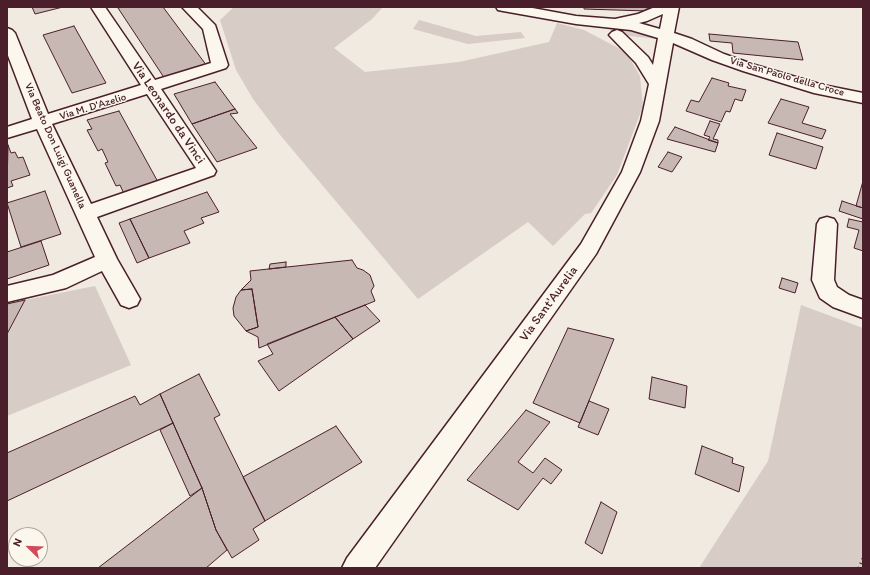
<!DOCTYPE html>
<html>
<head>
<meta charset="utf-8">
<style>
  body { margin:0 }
  #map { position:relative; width:870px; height:575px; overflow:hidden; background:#f0eae0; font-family:Itim,sans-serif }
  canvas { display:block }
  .frame { position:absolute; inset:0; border:8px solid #4a1f2b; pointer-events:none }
  .north { position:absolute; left:8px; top:527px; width:40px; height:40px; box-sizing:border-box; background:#fbf7ec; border:1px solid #b4a19f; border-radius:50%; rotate:293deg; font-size:11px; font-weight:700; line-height:16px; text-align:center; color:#4a1f2b }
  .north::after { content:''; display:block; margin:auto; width:14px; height:18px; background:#d1495b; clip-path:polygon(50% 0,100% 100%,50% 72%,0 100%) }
</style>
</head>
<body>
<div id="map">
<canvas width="870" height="575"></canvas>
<div class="frame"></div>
<div class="north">N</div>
</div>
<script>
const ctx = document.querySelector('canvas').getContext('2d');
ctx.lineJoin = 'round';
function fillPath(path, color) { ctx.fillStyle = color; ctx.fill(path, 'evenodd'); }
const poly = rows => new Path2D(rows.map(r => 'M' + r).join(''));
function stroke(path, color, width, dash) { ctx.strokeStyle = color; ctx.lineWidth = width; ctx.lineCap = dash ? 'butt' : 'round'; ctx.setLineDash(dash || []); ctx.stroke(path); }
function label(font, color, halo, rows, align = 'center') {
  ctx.font = font + ' Itim,sans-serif'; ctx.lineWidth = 3; ctx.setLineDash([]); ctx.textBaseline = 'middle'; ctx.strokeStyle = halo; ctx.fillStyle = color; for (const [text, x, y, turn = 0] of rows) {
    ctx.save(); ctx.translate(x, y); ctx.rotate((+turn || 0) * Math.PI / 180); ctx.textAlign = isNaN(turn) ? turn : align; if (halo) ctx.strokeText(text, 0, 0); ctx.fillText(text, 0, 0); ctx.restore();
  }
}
fillPath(poly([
  [234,7,383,7,372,19,334,48,365,72,459,62,549,42,557,23,584,30,626,52,640,76,643,106,617,175,591,213,585,214,553,246,528,222,418,299,281,136,253,99,236,70,220,20],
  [419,20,476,36,521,32,525,38,468,44,413,29],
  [602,27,630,30,648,34,658,39,629,36],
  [95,286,131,365,7,416,7,334,25,300],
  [801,305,863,328,863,568,699,568,768,461]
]), '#d8ccc6');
const building = poly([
  [32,7,63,7,35,14,32,7],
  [123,7,163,7,207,66,165,79,118,8,123,7],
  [579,7,647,7,647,11,584,9,584,7,579,7],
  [74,26,106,83,72,93,43,35,74,26],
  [709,34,798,42,803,60,733,53,732,43,710,41,709,34],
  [712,78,729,83,728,86,746,90,742,101,735,99,730,112,726,111,721,122,686,111,691,100,699,102,712,78],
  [215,82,235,109,192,124,174,94,215,82],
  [781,99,809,107,802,123,826,130,822,139,768,123,781,99],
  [235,109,238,113,230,114,257,148,217,162,192,124,235,109],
  [119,111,158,182,124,194,120,185,116,186,105,163,108,162,102,149,98,151,87,130,92,129,87,120,119,111],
  [710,121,720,124,713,139,718,140,718,143,708,140,710,137,704,135,710,121],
  [675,127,718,143,715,152,667,139,675,127],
  [777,133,823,147,816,169,769,155,777,133],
  [8,145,11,153,15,152,18,158,23,157,30,175,11,181,13,186,7,188,8,145],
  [668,152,682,157,672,172,658,167,668,152],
  [863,181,863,208,856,206,863,181],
  [45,191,61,234,21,247,7,203,45,191],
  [207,192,219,212,201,218,204,223,184,231,190,243,149,258,130,219,207,192],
  [842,201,863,208,863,219,839,211,842,201],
  [130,219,149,258,137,263,119,223,130,219],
  [849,219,863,222,863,251,854,248,859,230,847,227,849,219],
  [41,241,49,265,7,279,7,252,41,241],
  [352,260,357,268,363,270,370,275,374,286,371,291,375,301,259,348,258,337,246,331,258,327,252,289,241,290,251,280,250,271,352,260],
  [286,262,286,267,269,269,270,264,286,262],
  [782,278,798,283,795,293,779,288,782,278],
  [252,289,258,327,246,331,234,316,233,308,236,297,241,290,252,289],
  [25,300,7,334,7,304,25,300],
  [365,305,380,321,353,339,335,317,365,305],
  [335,317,353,339,279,391,258,361,273,354,267,344,335,317],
  [568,328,614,339,580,423,533,403,568,328],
  [199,374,220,415,214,418,265,521,253,529,259,540,232,558,216,530,202,488,160,394,199,374],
  [652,377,687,386,685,408,649,399,652,377],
  [160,394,173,423,7,501,7,453,135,396,140,405,160,394],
  [589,401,609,409,598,435,578,427,589,401],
  [526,410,550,422,518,462,533,473,545,458,562,470,551,484,543,478,518,510,467,480,526,410],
  [173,423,202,488,190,496,160,430,173,423],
  [336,426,362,462,265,521,243,477,336,426],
  [702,446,733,458,732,463,744,467,739,492,695,474,702,446],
  [202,488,216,530,227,550,206,568,98,568,202,488],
  [601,502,617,512,602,554,585,543,601,502]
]);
fillPath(building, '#c8b8b3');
stroke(building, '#4a1f2b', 1);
const minor = poly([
  [91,7,105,7,155,80,211,63,203,29,182,7,197,7,215,25,228,65,226,68,161,89,216,171,214,175,97,217,117,259,140,299,137,305,129,308,121,305,102,271,66,288,7,302,7,286,53,275,95,257,37,129,7,138,7,127,32,119,7,53,7,28,12,30,15,33,48,114,141,85,91,7],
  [147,94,196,168,91,204,52,124,147,94],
  [496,7,527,7,576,16,615,19,638,14,655,7,679,7,674,33,692,39,724,54,755,65,823,85,863,93,863,103,814,93,743,71,712,60,673,43,659,121,640,172,596,254,375,568,342,568,347,558,581,244,622,172,641,121,649,84,636,63,609,35,612,32,617,30,622,32,648,57,653,65,658,38,631,30,576,24,503,11,498,10,496,7],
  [663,14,660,29,639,23,647,21,663,14],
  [827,217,834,219,837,224,834,280,837,287,849,295,863,300,863,318,833,307,820,298,812,280,817,224,820,219,827,217]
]);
stroke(minor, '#4a1f2b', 3);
stroke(poly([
  [859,568,863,558]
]), '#4a1f2b', 3, [1, 3.5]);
fillPath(minor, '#fbf7ec');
label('11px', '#4a1f2b', '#fbf7ec', [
  ["Via San Paolo della Croce",787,77,16],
  ["Via M. D'Azelio",93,107,-17],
  ["Via Beato Don Luigi Guanella",55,146,66]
]);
label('13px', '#4a1f2b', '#fbf7ec', [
  ["Via Leonardo da Vinci",168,113,56],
  ["Via Sant'Aurelia",549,304,-54]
]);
</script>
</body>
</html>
